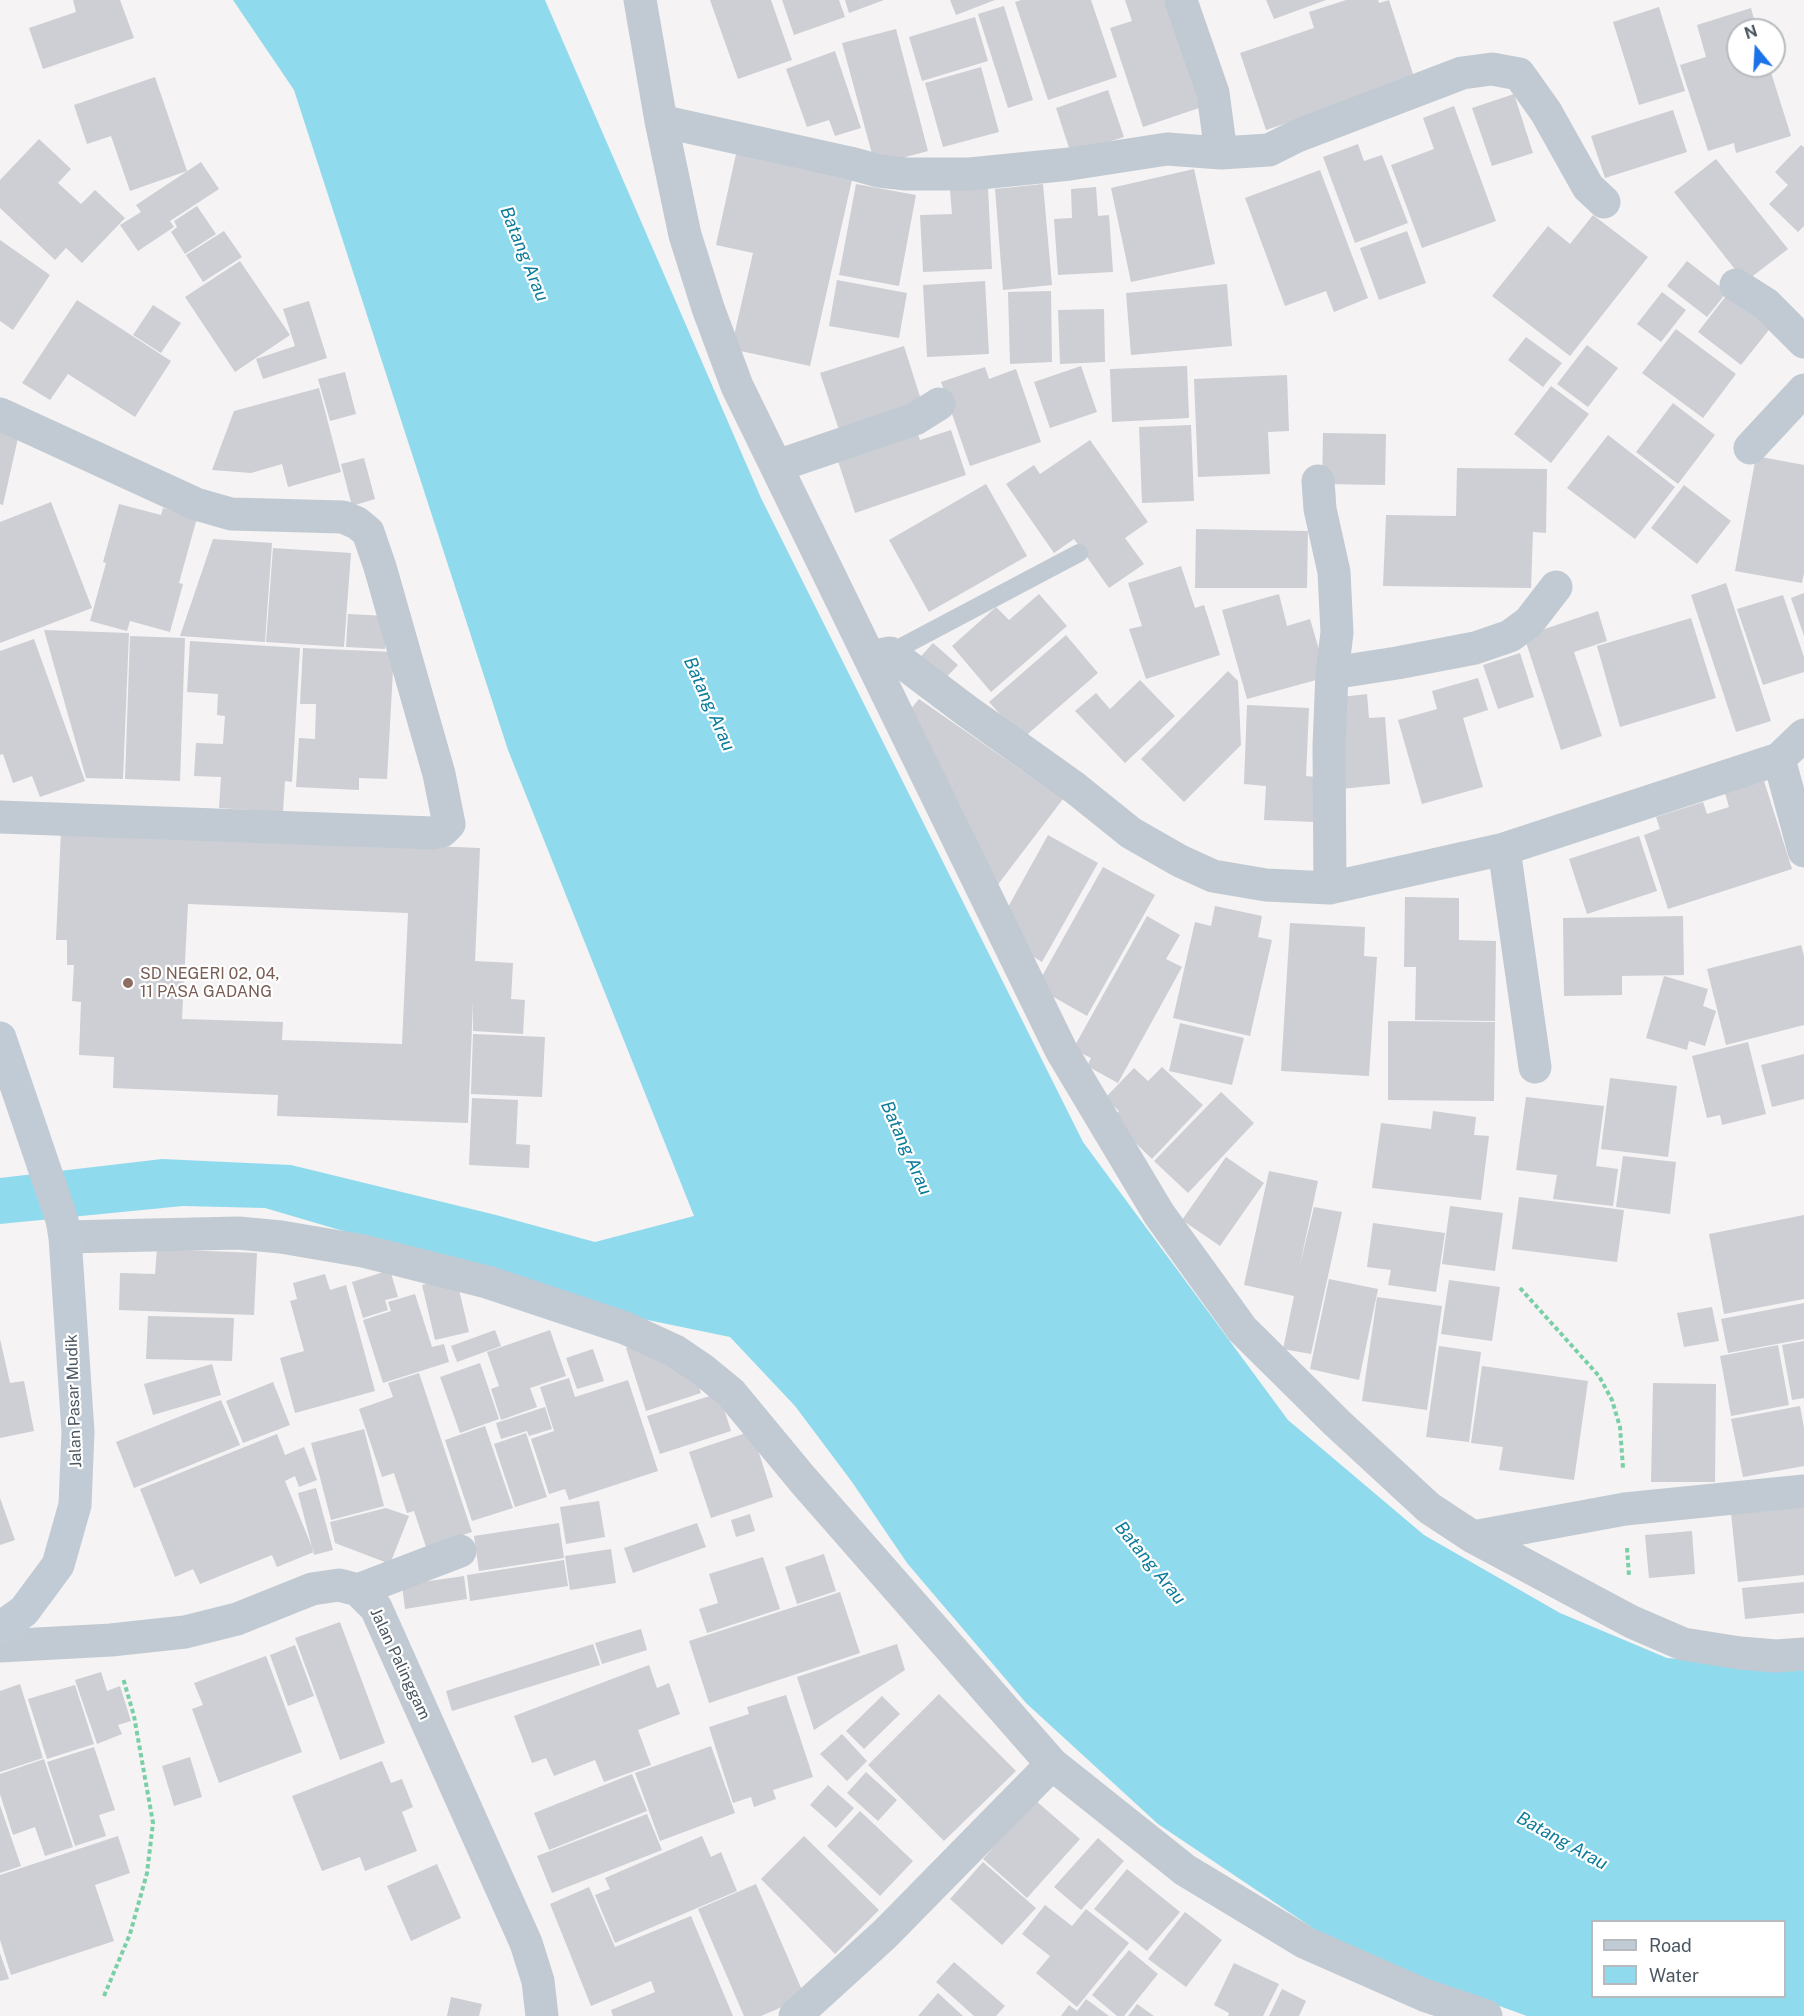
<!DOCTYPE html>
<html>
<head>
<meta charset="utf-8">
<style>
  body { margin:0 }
  #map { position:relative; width:1804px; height:2016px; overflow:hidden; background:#f5f3f3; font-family:"Public Sans",sans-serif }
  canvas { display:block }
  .legend { position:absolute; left:1591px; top:1920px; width:195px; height:78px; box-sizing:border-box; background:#fff; border:2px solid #b7bbc0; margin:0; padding:8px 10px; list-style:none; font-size:18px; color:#4a5661 }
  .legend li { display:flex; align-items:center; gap:12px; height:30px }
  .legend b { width:30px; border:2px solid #b7bbc0 }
  .north { position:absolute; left:1726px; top:18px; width:60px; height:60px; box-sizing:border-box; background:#fff; border:2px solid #b7bbc0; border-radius:50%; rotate:342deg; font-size:16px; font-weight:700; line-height:24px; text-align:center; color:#4a5661 }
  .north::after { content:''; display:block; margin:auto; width:21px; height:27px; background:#1a73e8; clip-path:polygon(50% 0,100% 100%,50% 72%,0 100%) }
</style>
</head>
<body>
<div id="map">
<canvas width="1804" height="2016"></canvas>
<ul class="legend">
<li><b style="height:8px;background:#c1cbd6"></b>Road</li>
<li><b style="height:16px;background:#90daee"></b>Water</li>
</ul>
<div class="north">N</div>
</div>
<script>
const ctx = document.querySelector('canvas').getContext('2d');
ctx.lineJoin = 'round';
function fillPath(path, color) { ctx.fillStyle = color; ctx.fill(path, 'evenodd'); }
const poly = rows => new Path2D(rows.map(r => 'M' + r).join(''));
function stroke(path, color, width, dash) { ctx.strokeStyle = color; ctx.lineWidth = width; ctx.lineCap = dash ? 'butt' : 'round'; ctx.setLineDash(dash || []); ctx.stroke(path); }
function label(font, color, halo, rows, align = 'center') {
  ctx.font = font + ' "Public Sans",sans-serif'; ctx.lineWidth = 4.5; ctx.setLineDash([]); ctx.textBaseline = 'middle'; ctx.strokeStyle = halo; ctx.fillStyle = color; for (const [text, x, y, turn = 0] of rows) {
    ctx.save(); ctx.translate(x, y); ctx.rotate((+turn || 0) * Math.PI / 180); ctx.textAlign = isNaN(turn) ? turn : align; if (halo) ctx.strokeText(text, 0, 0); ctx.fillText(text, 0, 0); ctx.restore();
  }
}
fillPath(poly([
  [233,0,545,0,761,498,1083,1142,1288,1420,1424,1535,1560,1613,1667,1658,1785,1668,1804,1666,1804,2016,1527,2016,1347,1951,1158,1824,1026,1703,907,1563,852,1482,795,1406,730,1337,643,1319,265,1208,183,1206,0,1224,0,1178,162,1159,291,1165,496,1215,595,1242,694,1216,508,750,294,90],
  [1592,1922,1784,1922,1784,1996,1592,1996]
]), '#90daee');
fillPath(poly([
  [73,0,120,0,134,38,43,69,29,28,76,12],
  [710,0,771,0,792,60,738,79],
  [782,0,839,0,845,17,794,35],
  [845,0,884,0,849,13],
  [950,0,995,0,956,15],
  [1021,0,1091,0,1117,77,1048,100,1015,2],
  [1125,0,1169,0,1205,106,1143,127,1110,28,1132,21],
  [1266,0,1326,0,1274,19],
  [1346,0,1378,0,1379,3,1389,0,1415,80,1266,130,1240,53,1314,28,1309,12],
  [1004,6,1033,100,1008,108,978,14],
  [1659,7,1685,91,1639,105,1613,22],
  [1751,8,1757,30,1738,30,1738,66,1769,66,1791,136,1736,153,1734,143,1708,151,1680,65,1706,57,1697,25],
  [975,17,988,61,922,81,909,37],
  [896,29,928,151,875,165,842,43],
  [835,51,861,128,835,136,829,120,807,127,786,69],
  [981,67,999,132,943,147,925,83],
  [155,77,187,171,130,191,111,136,87,144,74,105],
  [1108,90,1124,137,1071,154,1056,108],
  [1514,94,1533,153,1492,166,1472,108],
  [1454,106,1496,221,1422,248,1391,165,1434,149,1423,118],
  [1673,110,1687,152,1605,178,1591,136],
  [39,139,71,169,58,183,81,204,95,190,125,218,82,263,66,248,55,260,0,208,0,180],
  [1358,144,1364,161,1382,155,1408,223,1355,243,1323,157],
  [738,145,854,171,810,366,731,349,753,253,716,245],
  [1801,145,1804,147,1804,226,1798,232,1769,204,1788,185,1775,172],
  [1716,159,1788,249,1745,282,1674,192],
  [201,162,219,189,170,221,174,227,138,251,120,225,141,212,136,205],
  [1194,169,1215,264,1131,282,1111,188],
  [1320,170,1368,298,1334,312,1326,291,1285,306,1245,198],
  [856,184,916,195,899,286,839,275],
  [1043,184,1052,285,1003,290,995,189],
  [1096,187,1098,216,1109,215,1113,272,1058,275,1054,219,1072,218,1071,189],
  [988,188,992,269,923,272,920,215,952,214,950,190],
  [197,206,216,234,185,254,171,232,177,227,174,221],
  [1593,215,1648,257,1570,356,1492,296,1548,226,1570,244],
  [224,231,242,257,203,282,186,255],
  [1407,231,1426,283,1379,300,1360,248],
  [0,240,50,275,13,330,0,321],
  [240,261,290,335,235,372,185,297],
  [1687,261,1727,292,1707,317,1667,286],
  [837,280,907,293,899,338,829,326],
  [985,281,989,354,927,357,923,285],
  [1227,284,1232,346,1131,355,1126,293],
  [1051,291,1052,362,1010,364,1008,292],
  [1662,292,1686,310,1661,342,1637,324],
  [1729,292,1772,326,1741,365,1698,332],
  [77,300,171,361,135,417,68,374,50,400,22,383],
  [309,301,327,358,263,379,256,359,295,346,283,309],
  [153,305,181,323,161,353,133,335],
  [1104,309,1105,362,1060,364,1058,310],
  [1676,329,1736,374,1703,418,1642,373],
  [1526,337,1562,363,1543,387,1508,360],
  [1587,345,1618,368,1588,407,1557,384],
  [904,346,922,403,839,430,820,373],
  [1081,366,1097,412,1050,428,1034,382],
  [1187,366,1189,418,1112,422,1110,369],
  [985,367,989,379,1016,369,1041,442,970,466,941,382],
  [345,372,356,414,330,421,318,379],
  [1287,375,1289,431,1268,432,1270,474,1198,477,1194,379],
  [1551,386,1589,414,1551,463,1514,434],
  [319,388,341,472,288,487,282,464,251,473,212,470,234,411],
  [1673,403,1715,435,1678,484,1636,452],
  [0,425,20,429,3,505,0,504],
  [915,425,920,440,951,430,966,475,855,513,835,452],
  [1191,425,1194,501,1142,503,1139,427],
  [1323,433,1386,434,1385,485,1322,484],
  [1608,435,1675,487,1635,539,1567,488],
  [1090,440,1148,522,1125,538,1144,564,1109,588,1074,539,1054,553,1006,484,1034,465,1040,474],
  [1756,456,1804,465,1804,573,1802,583,1735,571],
  [364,458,375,499,352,506,341,464],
  [1457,468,1547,469,1546,533,1533,532,1531,588,1383,586,1386,515,1456,516],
  [986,484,1027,556,929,612,889,540],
  [1684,485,1731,521,1697,564,1651,528],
  [51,502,92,608,0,643,0,522],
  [119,504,161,515,163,508,197,518,179,583,183,584,170,632,130,621,127,631,90,621,106,563,103,562],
  [1196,529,1308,531,1307,588,1195,588],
  [213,539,272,543,265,642,180,636],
  [273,548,351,553,344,647,266,642],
  [1181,566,1195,608,1204,605,1220,655,1146,679,1129,629,1142,626,1128,583],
  [1726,583,1771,721,1736,732,1691,595],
  [1804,593,1804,636,1791,598],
  [1039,594,1067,626,991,692,952,646,996,607,1009,620],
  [1279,594,1287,626,1310,619,1327,677,1247,699,1222,610],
  [1783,595,1804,657,1804,672,1763,685,1737,609],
  [1598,611,1607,641,1574,652,1602,736,1561,750,1524,636],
  [348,614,387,616,385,649,346,647],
  [1691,618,1716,698,1620,727,1597,646],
  [44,630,129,633,123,779,86,778],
  [1066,635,1098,673,1022,739,989,702],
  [130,636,185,638,180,781,125,779],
  [34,639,85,781,40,797,32,776,13,783,3,754,0,755,0,651],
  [190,641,300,648,292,782,285,781,283,812,219,808,221,777,194,776,196,743,223,744,225,716,217,715,218,694,187,692],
  [933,643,958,665,939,685,915,663],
  [303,648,394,652,387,779,359,778,359,790,296,787,299,738,315,739,316,704,300,704],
  [1520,653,1534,697,1498,709,1483,665],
  [1228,671,1238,681,1241,745,1184,802,1141,759],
  [1478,678,1488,710,1463,718,1483,787,1422,804,1398,720,1437,709,1432,691],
  [1140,680,1175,716,1125,763,1075,711,1096,693,1110,709],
  [1367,694,1369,718,1385,717,1390,784,1341,789,1333,698],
  [919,699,1063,799,993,891,905,716],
  [1247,705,1309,708,1306,776,1316,777,1315,822,1264,820,1266,786,1244,784],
  [1764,781,1792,869,1668,909,1644,835,1660,829,1656,817,1703,802,1707,814,1729,807,1725,793],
  [61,831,480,848,475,961,513,963,511,999,525,1000,523,1034,473,1031,473,1002,468,1123,277,1116,278,1095,113,1088,114,1057,79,1055,81,1002,72,1001,74,965,67,965,67,940,56,940],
  [188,904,408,913,402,1044,282,1040,283,1022,182,1019],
  [1048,835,1098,863,1042,962,1029,954,1007,909],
  [1639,836,1657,891,1587,914,1569,859],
  [1103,867,1155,895,1087,1016,1036,987],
  [1405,897,1459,898,1459,940,1496,941,1495,1021,1415,1020,1416,967,1404,967],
  [1215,906,1262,916,1258,937,1272,940,1250,1036,1173,1018,1195,922,1211,926],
  [1147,916,1180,935,1166,959,1182,967,1118,1083,1087,1066,1091,1058,1073,1049],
  [1683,916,1684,975,1622,976,1622,995,1564,996,1563,918],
  [1290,923,1365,927,1364,956,1377,957,1369,1076,1281,1071],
  [1801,945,1804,956,1804,1025,1726,1045,1707,969],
  [1664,976,1708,989,1703,1006,1716,1011,1705,1046,1689,1041,1687,1050,1646,1038],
  [1388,1021,1495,1022,1494,1101,1388,1100],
  [1180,1023,1244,1038,1232,1085,1169,1071],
  [473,1034,545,1037,542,1097,471,1094],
  [1748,1042,1766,1114,1722,1125,1720,1115,1707,1118,1692,1056],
  [1804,1054,1804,1099,1772,1107,1761,1065],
  [1162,1067,1203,1105,1152,1159,1111,1119,1119,1111,1105,1098,1134,1068,1148,1081],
  [1610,1078,1677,1086,1668,1157,1601,1149],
  [1221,1092,1254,1123,1188,1193,1154,1161],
  [1526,1097,1604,1106,1596,1166,1618,1169,1613,1206,1553,1199,1557,1175,1516,1170],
  [472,1098,518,1100,516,1144,530,1145,529,1168,469,1165],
  [1433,1111,1476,1117,1474,1135,1489,1136,1481,1200,1372,1188,1381,1123,1431,1129],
  [1623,1156,1676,1162,1670,1214,1616,1207],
  [1226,1157,1264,1183,1220,1246,1182,1220],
  [1269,1171,1318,1181,1299,1269,1314,1207,1342,1212,1311,1354,1283,1349,1294,1296,1244,1285],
  [1519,1197,1624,1210,1617,1262,1512,1249],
  [1450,1206,1503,1213,1495,1271,1442,1264],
  [1804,1215,1804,1299,1724,1314,1709,1234],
  [1373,1223,1445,1233,1436,1292,1388,1285,1391,1270,1367,1267],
  [157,1249,257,1253,254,1315,119,1310,120,1273,155,1274],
  [390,1270,398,1297,385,1300,388,1310,363,1318,352,1282],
  [325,1274,330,1290,346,1285,375,1391,295,1413,280,1358,304,1351,290,1301,297,1299,293,1283],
  [456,1277,469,1332,435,1340,422,1285],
  [1329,1279,1378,1289,1359,1380,1310,1369],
  [1449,1280,1500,1287,1492,1341,1441,1334],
  [415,1294,432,1347,444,1344,449,1362,383,1383,363,1320,391,1311,388,1302],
  [1377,1297,1442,1306,1427,1410,1362,1401],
  [1804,1303,1804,1339,1728,1353,1721,1319],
  [1712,1307,1719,1341,1684,1347,1677,1313],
  [148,1316,234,1318,232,1361,146,1359],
  [495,1330,501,1346,457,1362,451,1346],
  [550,1330,566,1376,530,1388,537,1407,501,1420,491,1389,499,1386,487,1352],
  [0,1339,10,1383,24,1381,34,1431,0,1438],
  [1804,1341,1804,1398,1792,1400,1782,1345],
  [640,1344,693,1370,701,1393,646,1411,626,1348],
  [1778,1345,1789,1405,1731,1416,1720,1356],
  [1439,1346,1481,1352,1469,1442,1426,1437],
  [593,1349,604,1381,577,1389,566,1358],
  [480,1363,499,1419,460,1433,440,1377],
  [212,1364,221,1395,153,1415,144,1384],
  [1482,1366,1588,1381,1574,1480,1499,1470,1503,1447,1471,1443],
  [419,1373,472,1532,426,1547,414,1511,407,1513,394,1473,382,1477,359,1409,393,1397,388,1383],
  [569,1378,575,1397,628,1380,658,1471,569,1500,565,1489,549,1494,531,1439,554,1431,540,1387],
  [273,1382,290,1425,243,1443,226,1401],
  [1653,1383,1716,1384,1715,1482,1651,1482],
  [719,1393,731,1431,660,1454,647,1416],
  [221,1400,240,1445,134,1488,116,1442],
  [1800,1406,1804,1428,1804,1466,1743,1477,1731,1419],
  [545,1407,552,1429,529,1436,527,1431,501,1439,496,1423],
  [485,1426,513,1508,472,1521,445,1440],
  [364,1429,384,1506,331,1520,311,1443],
  [752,1431,773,1497,711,1518,689,1452],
  [526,1433,547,1497,515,1507,494,1444],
  [277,1434,285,1455,304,1447,317,1480,299,1487,295,1476,285,1481,314,1552,277,1567,272,1555,200,1584,193,1569,175,1577,140,1489],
  [316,1488,333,1550,314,1555,298,1493],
  [0,1498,15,1540,0,1545],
  [599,1501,605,1537,566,1544,560,1507],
  [1804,1506,1804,1575,1738,1582,1731,1513],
  [386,1508,409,1516,390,1564,335,1543,330,1522],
  [750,1514,755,1531,736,1537,731,1520],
  [559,1523,564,1558,479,1571,474,1536],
  [697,1523,706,1547,633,1573,624,1548],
  [1692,1531,1695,1574,1649,1578,1645,1535],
  [611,1549,616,1583,570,1590,565,1556],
  [824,1554,836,1591,797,1604,785,1567],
  [763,1557,780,1609,707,1633,699,1609,718,1603,709,1574],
  [564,1560,568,1586,470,1601,467,1575],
  [464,1576,467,1599,405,1609,402,1585],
  [1804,1582,1804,1613,1745,1619,1742,1588],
  [840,1592,860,1653,709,1703,689,1641],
  [340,1622,385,1743,340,1760,295,1638],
  [641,1629,647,1650,602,1664,595,1643],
  [593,1644,600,1665,452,1711,446,1691],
  [897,1644,905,1670,814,1730,797,1677],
  [295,1645,314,1696,288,1706,270,1655],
  [266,1656,302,1752,219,1783,192,1709,203,1705,194,1683],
  [649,1665,657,1688,669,1683,680,1714,638,1730,651,1765,604,1782,595,1760,554,1776,546,1758,532,1763,514,1716],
  [101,1672,107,1691,120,1686,131,1721,118,1725,122,1734,97,1744,75,1680],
  [20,1684,43,1758,0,1772,0,1691],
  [75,1685,94,1744,47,1759,28,1699],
  [939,1694,1016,1771,944,1841,868,1765],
  [786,1695,813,1777,773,1790,776,1799,754,1807,751,1797,733,1803,709,1727,749,1714,747,1707],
  [882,1696,900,1714,864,1749,846,1731],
  [842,1734,867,1761,847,1781,820,1754],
  [711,1746,735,1813,660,1841,635,1773],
  [94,1747,115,1810,99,1815,106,1836,75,1846,47,1762],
  [190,1757,202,1797,174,1806,162,1766],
  [44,1759,73,1847,45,1856,35,1827,13,1835,0,1794,0,1774],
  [382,1761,391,1783,402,1779,413,1807,402,1812,417,1851,365,1871,360,1857,322,1871,292,1796],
  [866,1772,897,1800,878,1821,847,1793],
  [632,1774,647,1811,549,1850,534,1813],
  [828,1785,854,1808,836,1828,810,1805],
  [1035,1800,1080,1839,1027,1898,983,1859],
  [0,1805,21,1866,0,1873],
  [860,1811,913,1861,880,1896,827,1846],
  [647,1814,662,1850,552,1893,537,1856],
  [118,1836,130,1873,95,1885,114,1941,11,1975,0,1940,0,1875],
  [702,1836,711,1857,721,1852,737,1891,615,1943,595,1895,610,1889,605,1878],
  [804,1836,879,1910,835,1954,761,1879],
  [1098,1838,1124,1861,1081,1910,1054,1887],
  [983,1862,1036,1908,1002,1945,950,1899],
  [437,1864,461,1918,411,1941,387,1886],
  [1127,1869,1180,1912,1147,1951,1094,1909],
  [756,1884,805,1997,761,2016,744,2016,698,1909],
  [589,1887,615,1947,691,1916,733,2016,613,2016,611,2010,655,1992,651,1981,591,2006,550,1904],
  [1045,1905,1072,1926,1086,1909,1129,1943,1077,2007,1036,1973,1050,1956,1022,1934],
  [1185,1912,1222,1940,1186,1987,1148,1959],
  [1129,1950,1158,1974,1124,2016,1117,2016,1092,1995],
  [0,1953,9,1979,0,1981],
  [954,1962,1005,2006,996,2016,974,2016,936,1982],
  [1234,1963,1279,1984,1263,2016,1228,2016,1229,2013,1214,2005],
  [1282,1989,1306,2001,1299,2016,1269,2016],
  [938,1993,963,2016,918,2016],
  [451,1997,482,2004,479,2016,447,2016],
  [1086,1999,1109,2016,1061,2016,1069,2005,1077,2011],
  [1137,2004,1154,2016,1128,2016]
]), '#cdcfd5');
stroke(poly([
  [1520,1288,1599,1376,1612,1400,1620,1427,1623,1468],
  [1627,1548,1629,1576],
  [104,1996,130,1934,147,1873,153,1823,134,1716,123,1678]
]), '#7ad0a6', 4, [4.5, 3]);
stroke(poly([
  [890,653,1079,553]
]), '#c1cad2', 18);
stroke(poly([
  [640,0,661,121,685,235,708,308,737,386,1061,1050,1159,1214,1242,1329,1337,1423,1429,1508,1473,1537,1632,1622,1683,1644,1740,1653,1776,1656,1804,1654],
  [1181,1,1213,93,1221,153],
  [661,121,850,163,879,171,906,174,970,174,1070,164,1167,149,1221,153,1269,150,1297,136,1462,73,1492,69,1519,74,1546,112,1588,187,1604,202],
  [1736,285,1766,304,1804,342],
  [0,414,196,504,231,514,343,517,357,523,368,532,380,567,439,774,449,824,442,831,433,833,0,817],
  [1750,448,1804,390],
  [777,466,915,419,939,404],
  [1318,481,1320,509,1334,572,1337,633,1332,673,1329,746,1330,888],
  [870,657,890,653,967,711,1075,788,1131,833,1180,861,1213,876,1266,885,1330,888,1504,849,1779,759,1804,735],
  [1332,673,1397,663,1475,648,1510,636,1529,622,1556,587],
  [1779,759,1804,851],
  [1504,849,1535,1067],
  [65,1237,238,1233,281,1237,363,1251,487,1282,625,1328,675,1351,703,1370,731,1393,803,1480,1052,1764,1185,1870,1306,1943,1424,1995,1486,2016],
  [1473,1537,1625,1509,1804,1491],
  [358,1590,460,1551],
  [0,1646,111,1640,185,1632,237,1619,312,1589,339,1585,358,1590,376,1608,526,1943,538,1981,542,2016],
  [795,2016,885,1934,1052,1764]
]), '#c1cad2', 33);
stroke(poly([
  [0,1038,62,1220,65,1237,78,1432,75,1505,58,1565,24,1611,0,1628]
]), '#c1cbd6', 33);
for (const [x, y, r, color] of [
  [128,983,6,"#8d6e63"]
]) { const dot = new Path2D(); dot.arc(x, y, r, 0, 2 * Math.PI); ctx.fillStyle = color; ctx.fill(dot); stroke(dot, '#fff', 2); }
label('16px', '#785e54', '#fff', [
  ["SD NEGERI 02, 04,",140,974],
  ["11 PASA GADANG",140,992]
], 'left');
label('16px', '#4a5661', '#fff', [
  ["Jalan Pasar Mudik",74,1401,-92],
  ["Jalan Palinggam",400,1664,65]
]);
label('italic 18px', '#0c7c9b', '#fff', [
  ["Batang Arau",524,254,68],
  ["Batang Arau",709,704,66],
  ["Batang Arau",906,1148,66],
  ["Batang Arau",1150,1563,51],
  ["Batang Arau",1562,1841,29]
]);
</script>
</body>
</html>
